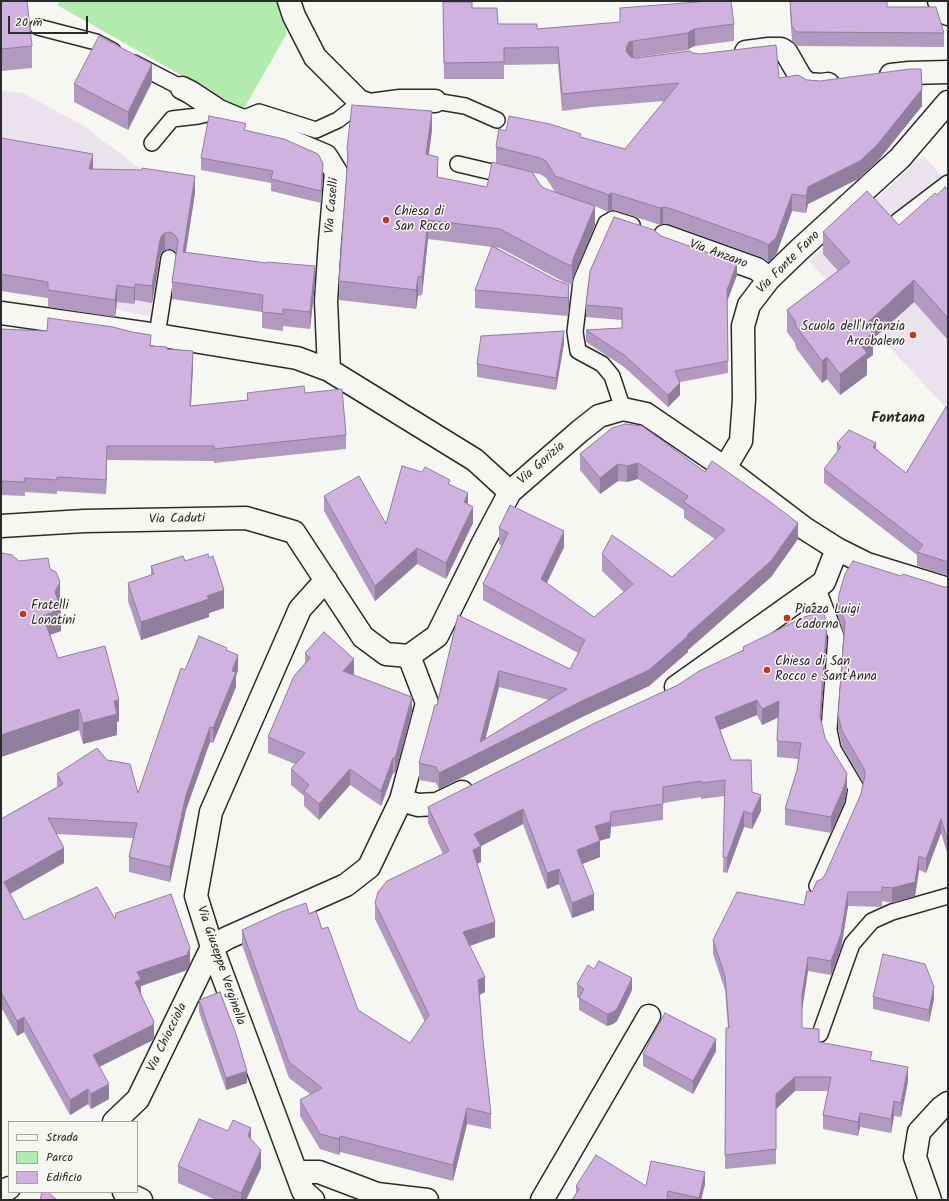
<!DOCTYPE html>
<html>
<head>
<meta charset="utf-8">
<style>
  body { margin:0 }
  #map { position:relative; width:949px; height:1201px; overflow:hidden; background:#f6f6f2; font-family:Kalam,sans-serif }
  canvas { display:block }
  .frame { position:absolute; inset:0; border:2px solid #2b2b2b; pointer-events:none }
  .legend { position:absolute; left:8px; top:1121px; width:130px; height:72px; box-sizing:border-box; background:#f6f6f2; border:1px solid #a5a5a2; margin:0; padding:5px 7px; list-style:none; font-size:12px; color:#2b2b2b }
  .legend li { display:flex; align-items:center; gap:8px; height:20px }
  .legend b { width:20px; border:1px solid #a5a5a2 }
  .scale { position:absolute; left:8px; top:16px; width:80px; height:18px; box-sizing:border-box; border:2px solid #2b2b2b; border-top:0; padding-left:5px; font-size:12px; line-height:14px; white-space:nowrap; color:#2b2b2b; -webkit-text-stroke:3px #f6f6f2; paint-order:stroke }
</style>
</head>
<body>
<div id="map">
<canvas width="949" height="1201"></canvas>
<div class="frame"></div>
<ul class="legend">
<li><b style="height:5px;background:#f6f6f2"></b>Strada</li>
<li><b style="height:11px;background:#b3eaad"></b>Parco</li>
<li><b style="height:11px;background:#cfb2df"></b>Edificio</li>
</ul>
<div class="scale">20 m</div>
</div>
<script>
const ctx = document.querySelector('canvas').getContext('2d');
ctx.lineJoin = 'round';
function fillPath(path, color) { ctx.fillStyle = color; ctx.fill(path, 'evenodd'); }
const poly = rows => new Path2D(rows.map(r => 'M' + r).join(''));
function stroke(path, color, width, dash) { ctx.strokeStyle = color; ctx.lineWidth = width; ctx.lineCap = dash ? 'butt' : 'round'; ctx.setLineDash(dash || []); ctx.stroke(path); }
function label(font, color, halo, rows, align = 'center') {
  ctx.font = font + ' Kalam,sans-serif'; ctx.lineWidth = 3; ctx.setLineDash([]); ctx.textBaseline = 'middle'; ctx.strokeStyle = halo; ctx.fillStyle = color; for (const [text, x, y, turn = 0] of rows) {
    ctx.save(); ctx.translate(x, y); ctx.rotate((+turn || 0) * Math.PI / 180); ctx.textAlign = isNaN(turn) ? turn : align; if (halo) ctx.strokeText(text, 0, 0); ctx.fillText(text, 0, 0); ctx.restore();
  }
}
fillPath(poly([
  [1,91,23,93,82,125,138,167,142,185,131,260,166,265,157,318,99,306,1,291],
  [923,156,948,183,948,410,809,261]
]), '#eae2ec');
fillPath(poly([
  [60,1,275,1,277,2,287,18,286,35,243,110,57,5]
]), '#b3eaad');
const lane = poly([
  [38,27,96,42,113,51],
  [134,63,182,88],
  [435,101,465,106,497,120],
  [239,120,259,112,316,130,338,120,352,109,359,101],
  [152,143,172,119,198,116,219,111],
  [458,164,509,176],
  [898,221,948,183],
  [157,335,169,258],
  [623,409,612,376,602,364,578,351,575,332,581,281,606,223,613,219,632,225],
  [817,587,836,636,829,730,833,749,856,788,853,805,817,886],
  [820,1034,852,944,872,921,892,912,948,896]
]);
const street = poly([
  [289,1,294,16,315,57,359,101,370,105,400,101,435,101],
  [939,1,948,14],
  [746,52,769,49,781,49,786,52,801,78,808,84,821,85,828,84],
  [891,75,909,73,948,72],
  [182,88,190,92,219,111,326,156,336,172,330,241,326,301,329,370],
  [665,236,757,269,769,279],
  [1,313,157,335,297,358,329,370,475,460,510,492],
  [725,468,741,441,744,399,743,326,749,305,769,279,799,250,900,158,948,102],
  [1,526,84,521,246,518,294,532,363,637,386,654,409,656,437,636,483,543,510,492,580,431,599,416,623,409,646,414,725,468,804,528,837,549,867,564,948,589],
  [676,687,824,582,837,549],
  [401,800,418,805,437,804,462,792],
  [114,1122,138,1099,212,947,227,938,346,885,369,867,401,800,427,703,409,656],
  [296,1172,319,1172,377,1194,427,1200],
  [124,1192,141,1200],
  [1,1193,9,1188],
  [313,1200,303,1191,212,947,196,896,211,812,300,609,326,580],
  [542,1200,649,1016],
  [930,1200,915,1157,919,1132,941,1108,948,1103]
]);
stroke(lane, '#2b2b2b', 18);
stroke(street, '#2b2b2b', 25);
stroke(lane, '#f6f6f2', 15);
stroke(street, '#f6f6f2', 22);
fillPath(poly([
  [1,1,32,46,32,68,1,71],
  [790,1,887,1,887,7,944,33,944,47,797,46,792,41,790,12],
  [443,2,472,8,498,24,537,29,734,24,734,41,695,46,690,48,688,50,632,58,636,58,693,53,779,78,807,80,922,106,877,162,860,178,808,204,806,213,792,211,776,255,768,262,761,257,669,224,663,224,660,225,615,210,612,210,608,212,604,210,595,206,595,225,573,278,572,285,564,282,500,248,494,247,556,280,569,285,569,303,568,316,475,308,475,290,492,247,428,239,422,295,418,296,416,309,339,300,339,281,347,167,347,148,432,130,429,154,438,177,487,187,496,163,496,147,506,131,581,137,625,149,664,101,592,107,562,111,558,64,504,65,504,79,444,79],
  [533,173,540,174,546,178,555,192,546,189,541,186],
  [152,82,128,130,74,102,74,84],
  [246,130,323,175,321,203,271,191,271,183,201,170,201,158],
  [1,138,93,169,195,193,186,252,315,283,310,329,283,326,283,331,262,328,262,312,172,299,172,282,176,253,175,251,170,249,165,250,162,252,160,256,152,303,135,300,134,304,117,302,115,317,48,307,48,298,1,291],
  [948,190,948,340,914,302,873,339,873,355,867,359,867,375,840,395,827,379,822,383,796,348,795,343,787,332,787,310,838,271,823,254,823,232,899,225,937,195],
  [661,236,737,275,727,301,728,373,680,382,680,395,668,407,624,367,586,342,586,330,622,328,622,320,586,317,586,305],
  [1,329,151,346,167,349,193,366,191,406,247,400,247,393,305,393,346,435,346,449,214,463,214,461,107,460,106,494,57,491,57,494,25,492,25,496,1,495],
  [564,343,556,390,477,377,477,364],
  [948,410,948,576,917,566,917,555,824,483,824,469,837,453,837,443,876,449,906,473],
  [612,428,798,539,771,577,688,650,688,652,649,686,584,716,439,789,436,783,419,780,419,763,437,705,458,615,570,669,578,653,483,600,483,584,502,546,499,544,499,528,564,547,547,583,594,617,624,592,602,571,602,554,672,577,715,539,684,518,684,510,638,479,627,482,618,481,600,494,580,470,580,454],
  [499,687,549,700,485,739],
  [450,484,468,505,473,523,446,579,417,564,375,601,324,511,324,496,386,524],
  [1,554,19,561,50,569,60,603,59,605,61,631,50,635,58,658,119,721,117,722,117,735,83,744,79,730,1,757],
  [185,561,224,608,209,613,209,617,141,640,128,601,128,583,151,575,151,566],
  [901,576,944,587,948,587,948,856,941,833,926,873,919,870,915,896,892,903,882,901,882,907,848,906,841,948,831,975,808,971,802,1010,802,1028,819,1042,872,1060,908,1081,901,1117,894,1116,891,1133,860,1127,858,1136,823,1129,823,1115,828,1091,795,1091,776,1109,776,1164,725,1169,726,1028,728,1028,725,990,713,954,713,940,804,905,812,892,825,875,861,794,863,783,842,746,838,729,838,715,844,634,838,617,838,603],
  [827,637,821,720,825,738,847,790,844,802,831,833,785,825,785,809,797,770,798,759,777,757,777,741,779,717,762,725,757,715,720,730,731,760,752,792,761,811,752,829,744,827,727,873,723,872,725,796,701,799,701,797,663,803,663,820,611,827,610,838,600,840,600,857,582,864,594,910,572,918,559,884,547,889,523,824,481,846,481,862,477,864,495,937,470,946,485,992,480,995,483,1041,491,1114,491,1129,467,1124,453,1181,340,1152,339,1155,320,1149,300,1116,300,1100,310,1094,289,1078,242,945,242,930,309,914,322,929,358,1010,410,1043,425,1022,375,919,375,903,443,854,428,823,428,807,678,685,743,650,743,647],
  [227,650,238,670,236,676,236,687,213,743,210,742,186,810,170,882,129,872,129,857,133,838,56,834,64,863,10,894,24,920,115,919,190,963,187,970,141,986,141,994,154,1037,153,1040,99,1067,109,1099,91,1109,88,1104,70,1115,24,1032,17,1036,1,1007,1,819,57,787,57,774,138,793,185,670],
  [305,653,354,675,412,712,395,774,393,773,381,806,350,785,319,820,304,806,304,796,291,785,291,769,295,764,268,753,268,737,305,663],
  [577,984,632,990,617,1021,613,1024,607,1026,579,1010,579,998,577,997],
  [873,997,934,999,929,1022,873,1009],
  [199,1000,247,1083,226,1090,199,1012],
  [716,1051,693,1094,643,1066,643,1054],
  [228,1131,251,1140,261,1168,246,1200,216,1200,178,1183,178,1166],
  [705,1184,701,1200,572,1200,576,1193,576,1186,646,1186]
]), '#b299c0');
fillPath(poly([
  [695,29,695,46,690,48,688,50,688,33,690,31],
  [633,41,633,57,629,59,626,51,627,46,629,42],
  [152,64,152,82,128,130,128,112],
  [922,89,922,106,877,162,860,178,808,204,806,213,806,196,808,187],
  [432,111,432,130,426,173,426,154],
  [93,154,93,170,89,169],
  [438,157,438,176,437,196,437,177],
  [323,163,323,175,321,203,321,191],
  [195,176,195,193,183,268,183,252],
  [612,193,612,210,608,212,608,195],
  [792,194,792,211,776,255,768,262,768,245],
  [595,206,595,225,573,278,572,285,572,266,573,259],
  [663,207,663,224,660,225,660,208],
  [428,220,428,239,422,295,422,276],
  [165,233,165,250,162,252,160,256,152,303,152,286,160,240,162,235],
  [737,263,737,275,727,302,727,290],
  [315,266,315,283,310,329,310,312],
  [418,277,418,296,416,309,416,290],
  [914,280,914,302,873,339,873,355,867,359,867,375,840,395,840,374,859,343,866,324],
  [135,284,135,300,134,304,134,288],
  [117,285,117,302,115,317,115,300],
  [569,285,569,303,568,316,568,298],
  [564,331,564,343,556,390,556,378],
  [193,351,193,366,190,420,190,406],
  [827,357,827,379,822,383,822,361],
  [680,383,680,395,668,407,668,395],
  [876,443,876,457,873,447],
  [107,446,107,460,106,494,106,480],
  [638,463,638,479,627,482,627,466],
  [618,464,618,481,600,494,600,478],
  [468,493,468,509,464,502],
  [473,507,473,523,446,579,446,563],
  [798,523,798,539,771,577,688,650,688,652,649,686,584,716,439,789,439,773,480,742,499,671,499,687,482,752,687,635],
  [564,531,564,547,541,595,541,579],
  [417,548,417,564,375,601,375,586],
  [60,582,60,603,56,611,61,609,61,631,43,637,43,616],
  [224,590,224,608,209,613,209,617,141,640,141,622,207,596],
  [827,622,827,637,820,732,820,716],
  [238,655,238,670,236,676,236,687,213,743,213,728,232,671],
  [354,659,354,675,343,687,343,671],
  [412,697,412,712,395,774,395,758],
  [119,700,119,721,117,722,117,735,83,744,83,723,114,701],
  [757,700,757,715,715,732,715,717],
  [779,701,779,717,762,725,762,709],
  [79,709,79,730,1,757,1,735],
  [210,727,210,742,186,810,170,882,170,867,186,795],
  [393,758,393,773,381,806,381,791],
  [350,769,350,785,319,820,319,804],
  [847,774,847,790,844,802,831,833,831,817],
  [761,795,761,811,752,829,752,814],
  [523,809,523,824,481,846,481,862,473,865,473,850,474,834],
  [744,811,744,827,727,873,727,858],
  [611,812,611,827,610,838,595,842,595,826],
  [941,819,941,833,926,873,926,859],
  [600,841,600,857,577,866,577,850],
  [64,848,64,863,4,897,4,882],
  [919,856,919,870,915,896,892,903,892,888],
  [559,869,559,884,547,889,547,873],
  [848,892,848,906,841,948,831,975,831,961],
  [594,894,594,910,572,918,572,903],
  [495,922,495,937,463,948,463,932],
  [190,948,190,963,187,970,141,986,141,994,135,982,137,972],
  [808,957,808,971,802,1010,802,995],
  [485,977,485,992,478,995,478,980],
  [632,978,632,990,617,1021,613,1024,607,1026,607,1014],
  [934,987,934,999,929,1022,929,1010],
  [24,1017,24,1032,17,1036,17,1021],
  [154,1022,154,1037,153,1040,93,1070,93,1055],
  [716,1039,716,1051,693,1094,693,1081],
  [908,1067,908,1081,901,1117,901,1103],
  [247,1071,247,1083,226,1090,226,1078],
  [795,1077,795,1091,776,1109,776,1164,776,1094],
  [109,1084,109,1099,91,1109,91,1094],
  [88,1089,88,1104,70,1115,70,1100],
  [894,1101,894,1116,891,1133,891,1119],
  [467,1108,467,1124,453,1181,453,1165],
  [860,1113,860,1127,858,1136,858,1122],
  [251,1128,251,1146,248,1136],
  [340,1136,340,1152,339,1155,339,1139],
  [2,1145,2,1163,1,1163,1,1146],
  [261,1150,261,1168,246,1200,241,1200,241,1193],
  [705,1172,705,1184,701,1200,699,1200]
]), '#917d9c');
const building = poly([
  [1,1,27,1,32,46,1,49,1,1],
  [710,1,731,1,734,24,695,29,690,31,688,33,633,41,629,42,627,46,626,51,628,54,631,57,636,58,690,51,693,53,699,54,776,45,779,78,798,75,807,80,820,81,910,69,921,69,922,89,877,145,860,161,808,187,806,196,792,194,776,238,768,245,761,241,669,208,663,207,660,208,615,194,612,193,608,195,604,193,555,176,546,161,540,158,496,147,499,129,506,131,509,116,550,124,581,134,580,137,625,149,679,83,592,91,562,94,558,47,504,48,504,62,444,63,443,2,472,2,472,8,497,8,498,24,537,24,537,29,620,22,620,8,710,1],
  [790,1,887,1,887,7,936,7,944,33,797,32,792,27,790,1],
  [99,36,152,64,128,112,74,84,99,36],
  [352,105,432,111,426,154,438,157,437,177,487,187,492,162,532,172,541,186,546,189,595,206,573,259,572,266,564,263,500,229,428,220,422,276,418,277,416,290,339,281,348,154,347,148,352,105],
  [209,116,244,123,246,124,244,130,284,139,318,154,323,163,321,191,271,179,273,171,201,158,209,116],
  [1,138,93,154,89,169,142,170,142,168,195,176,183,252,267,263,267,262,315,266,310,312,283,309,283,314,262,312,263,295,172,282,178,242,177,238,175,235,170,232,165,233,162,235,160,240,152,286,135,284,134,288,117,285,115,300,48,290,48,282,1,274,1,138],
  [945,187,948,190,948,318,914,280,866,324,873,333,859,343,867,353,840,374,827,357,822,361,796,326,795,321,787,310,850,262,823,232,867,191,899,225,935,193,937,195,945,187],
  [614,217,654,230,661,236,737,263,727,290,728,361,675,371,680,383,668,395,624,355,586,330,622,328,622,308,586,305,590,271,614,217],
  [492,246,556,280,569,285,568,298,475,290,492,246],
  [48,318,113,327,132,332,151,335,150,346,167,347,167,349,193,351,190,406,248,400,247,393,304,386,305,393,342,389,346,435,214,449,214,446,107,446,106,480,57,477,57,480,24,478,25,482,1,481,1,329,47,331,48,318],
  [564,331,556,378,477,364,481,336,564,331],
  [946,407,948,410,948,562,917,552,923,545,824,469,841,447,837,443,849,430,876,443,873,447,906,473,946,407],
  [625,424,642,426,705,472,712,461,769,501,798,523,771,561,687,635,688,636,649,670,584,700,439,773,436,767,419,763,435,705,437,705,458,615,570,669,585,640,483,584,508,533,499,528,510,505,564,531,541,579,594,617,633,584,602,554,612,535,672,577,725,530,684,502,688,496,638,463,627,466,618,464,600,478,580,454,612,428,625,424],
  [499,671,567,689,480,742,499,671],
  [402,466,422,472,425,467,450,480,448,484,468,493,464,502,473,507,446,563,417,548,375,586,324,496,359,476,386,524,402,466],
  [2,553,12,555,19,561,48,558,50,569,56,572,60,582,55,592,61,609,43,616,58,658,105,646,119,700,114,701,117,714,83,723,79,709,1,735,1,554,2,553],
  [208,554,209,558,213,556,224,590,207,596,209,599,141,622,128,583,154,574,151,566,183,556,185,561,208,554],
  [853,561,901,576,903,574,944,587,948,587,948,842,941,819,926,859,919,856,915,882,892,888,882,887,882,892,848,892,841,934,831,961,808,957,802,995,802,1028,819,1029,819,1042,872,1052,870,1060,908,1067,901,1103,894,1101,891,1119,860,1113,858,1122,823,1115,831,1077,795,1077,776,1094,776,1149,725,1155,726,1028,729,1028,725,976,713,940,737,892,804,905,807,891,812,892,817,881,822,879,825,875,861,794,865,775,864,769,842,731,838,715,845,622,838,603,839,594,845,574,853,561],
  [823,612,827,622,820,716,825,738,847,774,844,787,831,817,785,809,797,770,801,743,777,741,779,701,762,709,757,700,715,717,731,760,751,760,752,792,761,795,752,814,744,811,727,858,723,857,725,780,701,783,701,781,663,787,663,804,611,812,610,822,595,826,600,841,577,850,594,894,572,903,559,869,547,873,523,809,474,834,481,846,473,850,495,922,463,932,485,977,478,980,483,1041,491,1114,467,1108,453,1165,340,1136,339,1139,320,1134,300,1100,322,1088,289,1062,242,930,281,912,306,903,309,914,316,911,322,929,328,927,358,1010,410,1043,429,1015,375,903,378,892,387,881,449,851,428,807,595,723,678,685,699,671,744,650,743,647,804,617,823,612],
  [324,632,354,659,343,671,412,697,395,758,393,758,381,791,350,769,319,804,304,791,309,785,291,769,305,753,268,737,294,676,310,658,305,653,324,632],
  [199,636,227,648,226,650,238,655,232,671,236,672,213,728,210,727,186,795,170,867,129,857,137,823,48,818,64,848,4,882,24,920,97,887,115,919,116,913,171,894,190,948,187,955,137,972,141,979,135,982,154,1022,153,1025,93,1055,109,1084,91,1094,88,1089,70,1100,24,1017,17,1021,1,992,1,819,63,784,57,774,97,748,107,760,130,764,138,793,181,668,185,670,199,636],
  [883,954,925,964,934,987,929,1010,873,997,883,954],
  [599,961,632,978,617,1009,613,1012,607,1014,579,998,584,989,577,984,588,965,594,969,599,961],
  [220,992,236,1034,247,1071,226,1078,199,1000,220,992],
  [665,1013,716,1039,693,1081,643,1054,665,1013],
  [199,1119,228,1131,233,1120,251,1128,248,1136,261,1150,241,1193,178,1166,199,1119],
  [596,1155,646,1186,651,1161,705,1172,699,1198,668,1191,667,1200,572,1200,579,1189,576,1186,596,1155],
  [42,1192,48,1192,57,1200,40,1200,42,1192]
]);
fillPath(building, '#cfb2df');
stroke(building, '#917d9c', 1);
for (const [x, y, r, color] of [
  [386,220,4,"#c8321e"],
  [913,335,4,"#c8321e"],
  [23,614,4,"#c8321e"],
  [787,618,4,"#c8321e"],
  [767,670,4,"#c8321e"]
]) { const dot = new Path2D(); dot.arc(x, y, r, 0, 2 * Math.PI); ctx.fillStyle = color; ctx.fill(dot); stroke(dot, '#f6f6f2', 1.5); }
label('13px', '#2b2b2b', '#f6f6f2', [
  ["Via Caselli",333,206,-85],
  ["Via Anzano",718,255,20],
  ["Via Fonte Fano",789,263,-45],
  ["Via Gorizia",542,464,-41],
  ["Via Caduti",177,520,-1],
  ["Via Giuseppe Verginella",220,966,71],
  ["Via Chiocciola",168,1038,-64]
]);
label('13px', '#2b2b2b', '#f6f6f2', [
  ["Chiesa di",394,213],
  ["San Rocco",394,228],
  ["Scuola dell'Infanzia",905,328,"right"],
  ["Arcobaleno",905,343,"right"],
  ["Fratelli",31,607],
  ["Lonatini",31,622],
  ["Piazza Luigi",795,611],
  ["Cadorna",795,626],
  ["Chiesa di San",775,663],
  ["Rocco e Sant'Anna",775,678]
], 'left');
label('bold 15px', '#2b2b2b', '#f6f6f2', [
  ["Fontana",898,419]
]);
</script>
</body>
</html>
